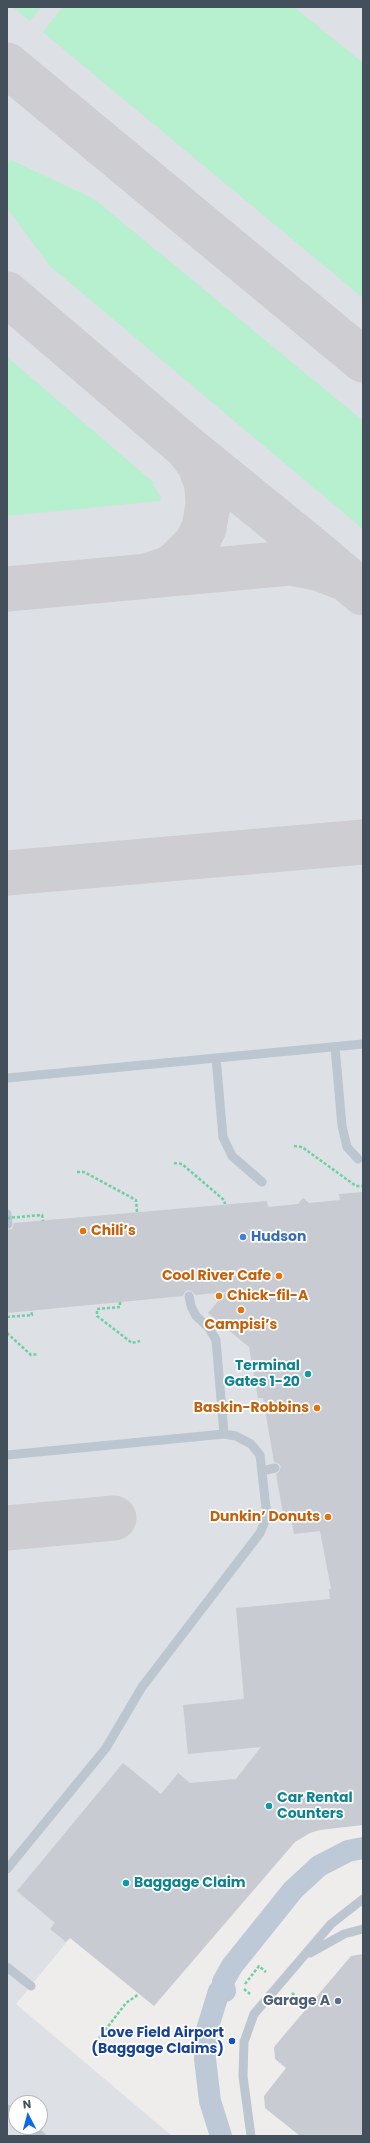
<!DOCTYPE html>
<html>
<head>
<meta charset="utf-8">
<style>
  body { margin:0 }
  #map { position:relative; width:370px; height:2143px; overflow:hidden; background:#efecec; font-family:Poppins,sans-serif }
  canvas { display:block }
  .frame { position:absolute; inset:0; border:8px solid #434f5a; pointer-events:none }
  .north { position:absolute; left:8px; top:2095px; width:40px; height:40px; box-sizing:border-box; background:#fff; border:1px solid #b4b9bd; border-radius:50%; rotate:354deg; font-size:11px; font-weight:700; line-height:16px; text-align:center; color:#434f5a }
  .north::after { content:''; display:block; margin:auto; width:14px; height:18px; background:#0f69e6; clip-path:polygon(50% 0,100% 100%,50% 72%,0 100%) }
</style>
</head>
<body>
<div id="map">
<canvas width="370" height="2143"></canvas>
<div class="frame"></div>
<div class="north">N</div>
</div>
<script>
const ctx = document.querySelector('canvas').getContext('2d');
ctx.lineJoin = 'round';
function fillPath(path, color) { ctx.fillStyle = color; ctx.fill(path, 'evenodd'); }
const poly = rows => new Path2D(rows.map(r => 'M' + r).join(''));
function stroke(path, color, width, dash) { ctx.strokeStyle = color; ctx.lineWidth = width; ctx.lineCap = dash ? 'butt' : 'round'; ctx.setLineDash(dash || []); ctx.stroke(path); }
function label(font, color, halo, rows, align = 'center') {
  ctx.font = font + ' Poppins,sans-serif'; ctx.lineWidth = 3.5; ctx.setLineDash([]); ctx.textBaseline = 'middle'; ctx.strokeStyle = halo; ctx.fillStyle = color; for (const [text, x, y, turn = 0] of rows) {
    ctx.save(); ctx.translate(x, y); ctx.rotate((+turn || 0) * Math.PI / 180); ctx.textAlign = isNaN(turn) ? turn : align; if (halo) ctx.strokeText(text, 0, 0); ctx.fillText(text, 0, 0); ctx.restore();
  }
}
fillPath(poly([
  [7,7,363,7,363,1783,146,1971,132,1988,70,1938,16,2004,172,2136,7,2136],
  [16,2103,40,2103,40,2127,16,2127]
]), '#dde0e4');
fillPath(poly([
  [13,7,41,7,30,21],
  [63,7,294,7,363,63,363,298,43,32],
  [11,160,94,199,363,421,363,529,50,266,7,208,7,166],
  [7,357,154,483,153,485,161,497,160,501,7,516]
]), '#b6f0ce');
stroke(poly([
  [7,65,363,360],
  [7,294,185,446,319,555,363,593],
  [149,575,168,569,177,563,196,544,204,528,208,505,207,485,200,465,188,449],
  [7,589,290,563,321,569,341,577],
  [7,873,363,842],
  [7,1528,114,1518]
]), '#ceced2', 45);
fillPath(poly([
  [363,1192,363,1825,320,1830,310,1833,295,1842,154,2006,70,1938,66,1942,50,1929,55,1923,17,1891,123,1763,161,1794,178,1773,190,1783,236,1779,261,1747,188,1754,183,1705,244,1699,236,1608,330,1599,329,1589,331,1589,320,1531,294,1534,291,1518,284,1519,276,1474,279,1472,281,1467,279,1464,274,1462,263,1398,258,1398,249,1347,208,1313,226,1292,195,1295,193,1292,188,1290,185,1292,183,1296,7,1313,7,1230,12,1229,14,1223,267,1201,268,1207,298,1204,303,1198,309,1203,340,1200,339,1194],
  [363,1954,363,2136,300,2136,265,2108,264,2096,286,2068,275,2059,274,2047,351,1956]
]), '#c8cbd1');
stroke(poly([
  [294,1146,302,1147,356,1186,363,1186],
  [174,1163,182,1164,224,1200,225,1204],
  [77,1172,84,1172,136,1200,137,1212],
  [120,1302,120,1307,97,1309,97,1316,132,1343,140,1341],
  [7,1317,32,1315,31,1310],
  [7,1333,31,1355,38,1354],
  [245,1984,259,1966,266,1972],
  [244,1989,250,1994],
  [292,1993,308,2006],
  [96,2042,126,2003,139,1994]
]), '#6dd0a1', 2.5, [3, 2]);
stroke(poly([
  [335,1047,342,1126,347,1147,358,1159],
  [216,1058,223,1137,232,1156,262,1182],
  [7,1078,363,1044],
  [7,1214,8,1224],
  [189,1296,191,1306,196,1316,209,1328,216,1340,224,1434],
  [7,1455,224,1434,236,1436,251,1444,260,1455,267,1516,260,1533,142,1687,106,1748,7,1869],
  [262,1471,275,1468],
  [310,1953,344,1934,363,1929],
  [7,1967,31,1986],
  [7,2109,16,2116],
  [30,2127,41,2136],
  [251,2136,243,2076,244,2042,254,2014,331,1924,363,1899]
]), '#bbc6d0', 9);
stroke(poly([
  [221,2136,210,2101,205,2059,207,2030,219,1991,225,1991,223,1982,232,1966,293,1890,319,1866,348,1851,363,1848]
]), '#bdc9d7', 22);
stroke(poly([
  [7,1218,42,1215,43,1221]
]), '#6dd0a1', 2.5, [3, 2]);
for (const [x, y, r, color] of [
  [83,1231,4,"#e8710a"],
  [243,1237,4,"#3f7fe0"],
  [279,1276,4,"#e8710a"],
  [219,1296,4,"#e8710a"],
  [241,1310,4,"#e8710a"],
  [308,1374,4,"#0f9aa8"],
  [317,1408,4,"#e8710a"],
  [328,1517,4,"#e8710a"],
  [269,1806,4,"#0f9aa8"],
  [126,1883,4,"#0f9aa8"],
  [338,2001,4,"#5c6f8a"],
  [232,2041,4,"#1a4fb4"]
]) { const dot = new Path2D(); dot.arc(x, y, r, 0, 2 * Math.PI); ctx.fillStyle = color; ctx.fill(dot); stroke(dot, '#fff', 1.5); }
label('bold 14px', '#c56008', '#fff', [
  ["Chili’s",91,1231,"left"],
  ["Cool River Cafe",271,1276],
  ["Chick-fil-A",227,1296,"left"],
  ["Campisi’s",241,1325,"center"],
  ["Baskin-Robbins",309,1408],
  ["Dunkin’ Donuts",320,1517]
], 'right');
label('bold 14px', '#366cbe', '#fff', [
  ["Hudson",251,1237]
], 'left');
label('bold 14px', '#0d838f', '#fff', [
  ["Terminal",300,1366,"right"],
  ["Gates 1-20",300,1382,"right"],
  ["Car Rental",277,1798],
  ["Counters",277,1814],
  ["Baggage Claim",134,1883]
], 'left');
label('bold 14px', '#4e5e75', '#fff', [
  ["Garage A",330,2001]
], 'right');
label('bold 14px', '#164399', '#fff', [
  ["Love Field Airport",224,2033],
  ["(Baggage Claims)",224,2049]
], 'right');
</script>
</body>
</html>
